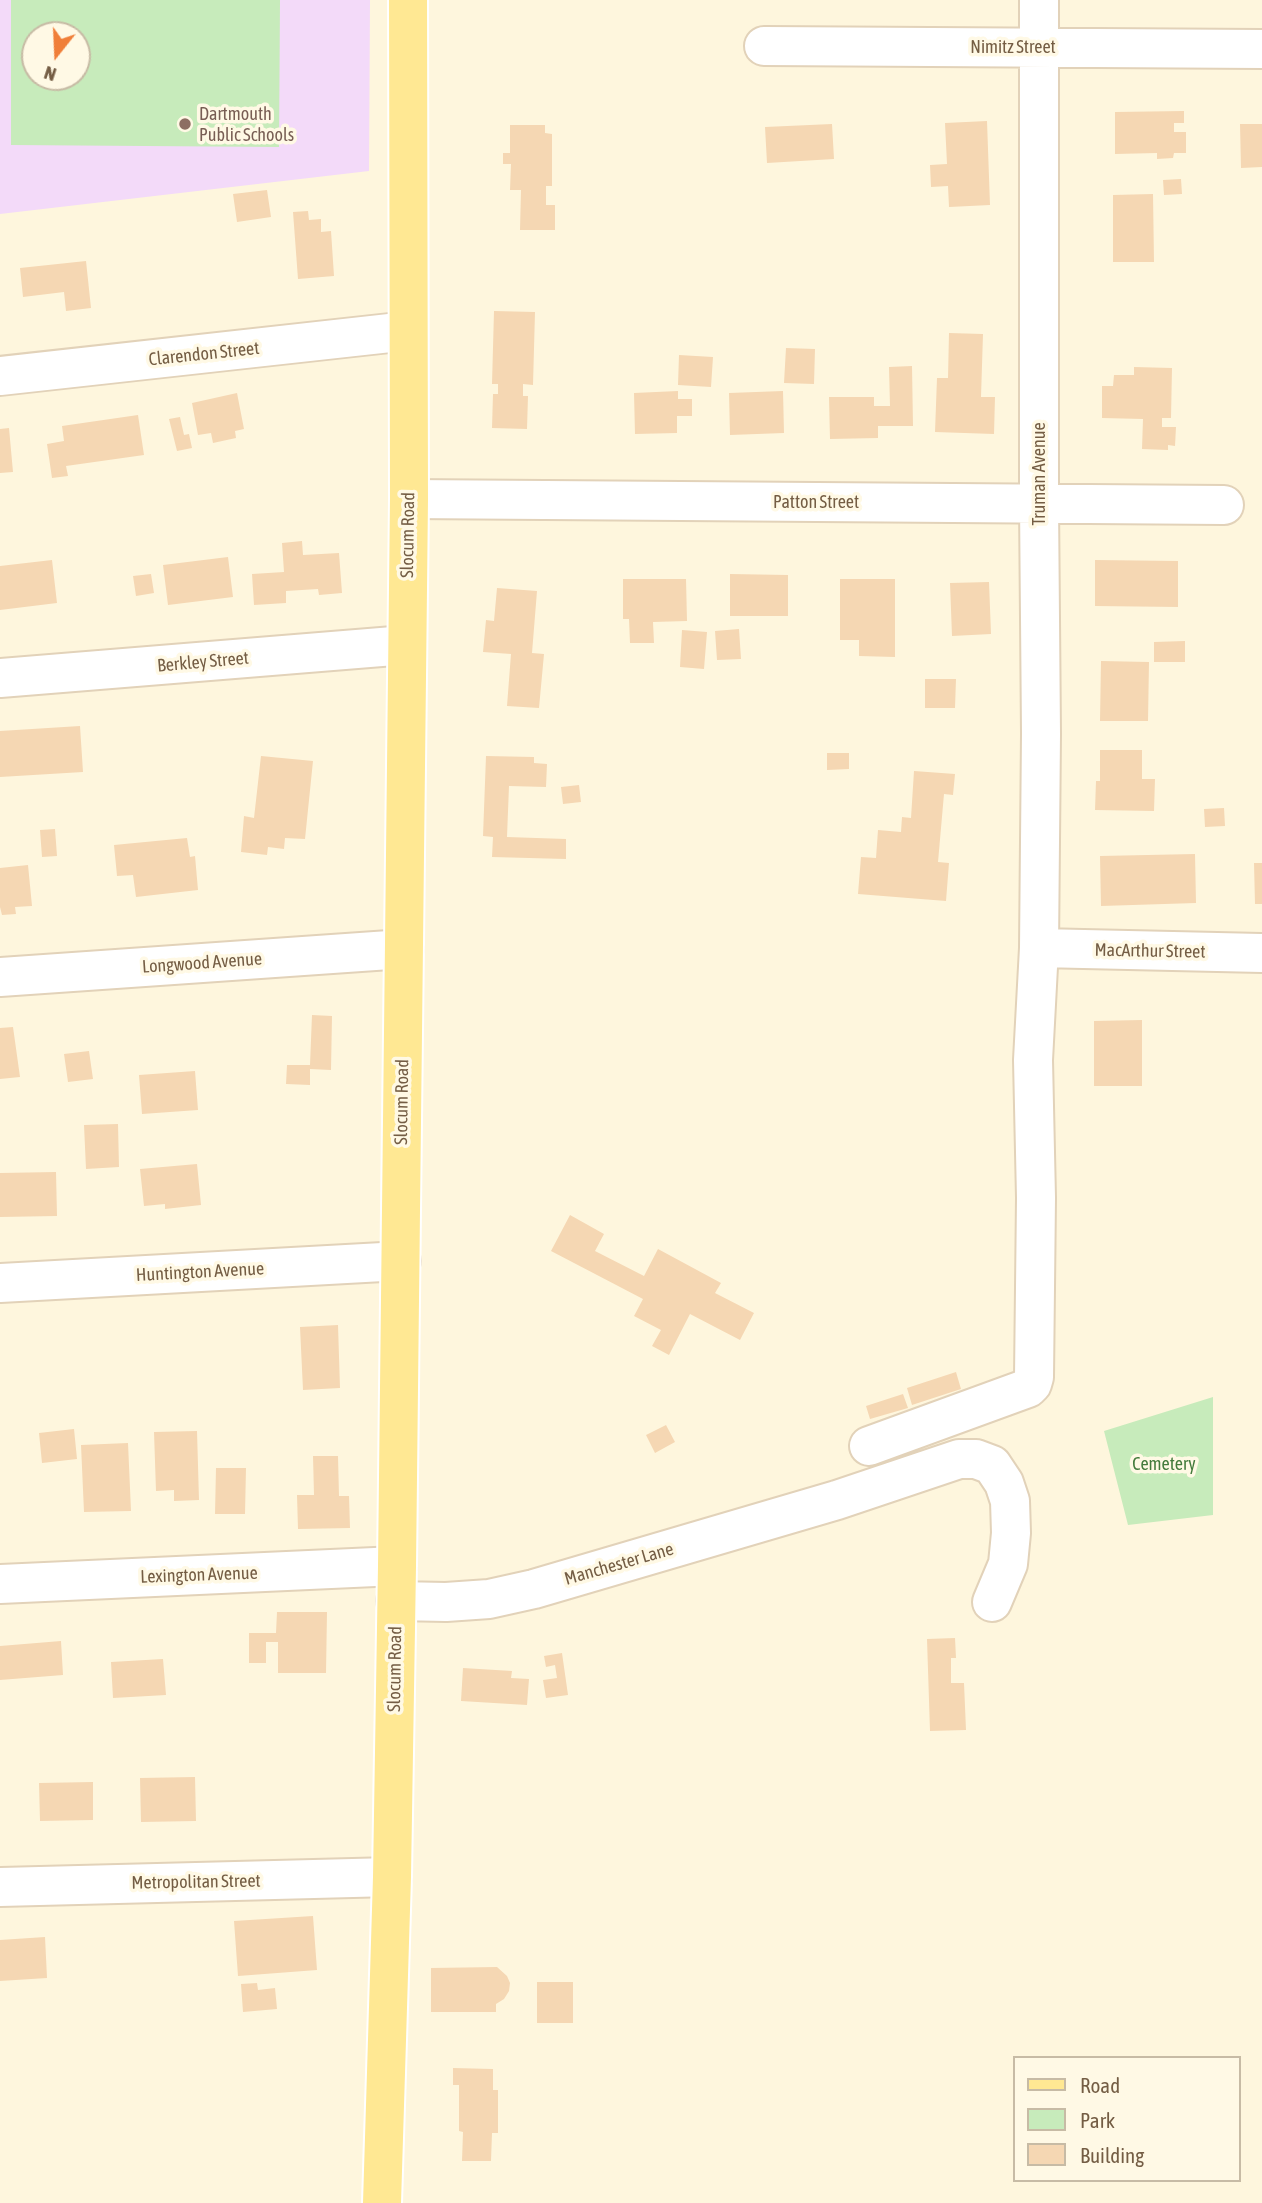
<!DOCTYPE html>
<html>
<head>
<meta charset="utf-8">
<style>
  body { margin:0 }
  #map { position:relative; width:1262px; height:2203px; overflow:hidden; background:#fef6dd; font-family:"Asap Condensed",sans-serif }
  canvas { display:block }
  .legend { position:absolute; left:1013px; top:2056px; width:228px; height:126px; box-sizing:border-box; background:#fff9e5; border:2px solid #c7bba5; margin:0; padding:9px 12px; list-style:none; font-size:21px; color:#745d44 }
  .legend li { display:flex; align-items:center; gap:14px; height:35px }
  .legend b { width:35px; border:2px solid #c7bba5 }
  .north { position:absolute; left:21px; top:21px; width:70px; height:70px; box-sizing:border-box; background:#fff9e5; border:2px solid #c7bba5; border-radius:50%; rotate:198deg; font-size:19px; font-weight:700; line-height:28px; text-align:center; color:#745d44 }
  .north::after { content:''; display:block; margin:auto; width:24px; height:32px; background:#f07f39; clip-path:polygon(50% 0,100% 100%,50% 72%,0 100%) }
</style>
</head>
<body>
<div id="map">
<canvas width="1262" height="2203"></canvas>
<ul class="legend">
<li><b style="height:9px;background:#ffe893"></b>Road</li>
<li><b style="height:19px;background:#c7ebbb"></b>Park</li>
<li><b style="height:19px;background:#f5d7b3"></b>Building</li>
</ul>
<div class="north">N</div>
</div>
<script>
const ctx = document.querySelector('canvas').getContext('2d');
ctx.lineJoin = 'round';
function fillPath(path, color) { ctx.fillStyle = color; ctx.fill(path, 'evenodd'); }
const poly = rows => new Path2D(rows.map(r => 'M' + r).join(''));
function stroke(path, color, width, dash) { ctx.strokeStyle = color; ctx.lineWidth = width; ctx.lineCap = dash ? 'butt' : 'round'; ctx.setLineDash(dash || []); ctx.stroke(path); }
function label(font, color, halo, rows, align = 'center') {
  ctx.font = font + ' "Asap Condensed",sans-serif'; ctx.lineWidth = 7; ctx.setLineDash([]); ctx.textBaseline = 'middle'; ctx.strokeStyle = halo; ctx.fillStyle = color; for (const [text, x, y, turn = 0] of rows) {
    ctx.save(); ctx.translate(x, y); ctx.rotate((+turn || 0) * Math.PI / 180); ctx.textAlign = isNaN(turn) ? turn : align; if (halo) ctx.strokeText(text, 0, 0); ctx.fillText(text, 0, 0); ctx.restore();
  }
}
fillPath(poly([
  [0,0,370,0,369,171,0,214],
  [35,35,77,35,77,77,35,77]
]), '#f3daf9');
fillPath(poly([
  [11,0,280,0,279,147,11,145],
  [35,35,77,35,77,77,35,77],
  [1213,1397,1213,1515,1128,1525,1104,1431]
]), '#c7ebbb');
fillPath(poly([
  [1184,111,1184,123,1174,123,1174,132,1186,132,1186,153,1174,153,1173,158,1157,159,1157,153,1115,154,1115,112],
  [987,121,990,205,949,207,948,186,931,187,930,165,947,164,945,123],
  [832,124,834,159,767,163,765,127],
  [1240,124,1262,124,1262,167,1241,168],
  [510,125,545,125,545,133,552,134,552,186,546,186,546,205,555,205,555,230,520,230,521,190,510,190,511,164,503,164,503,153,510,153],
  [1181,179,1182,194,1164,195,1163,180],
  [267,190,271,217,237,222,233,194],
  [1153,194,1154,262,1113,262,1113,195],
  [308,211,309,220,321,219,321,232,331,231,334,276,298,279,293,212],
  [86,261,91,308,66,311,64,292,23,297,20,268],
  [494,311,535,312,533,385,523,384,523,396,528,396,527,429,492,428,493,394,498,394,498,384,492,384],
  [949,333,983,334,981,397,995,397,994,434,935,432,937,378,948,378],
  [786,348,815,349,814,384,784,383],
  [679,355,713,357,711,387,678,385],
  [912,366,913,426,878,426,878,438,830,439,829,397,874,397,874,406,890,406,889,367],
  [1134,367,1172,368,1171,418,1162,418,1162,427,1176,427,1175,446,1168,445,1168,450,1142,449,1143,419,1102,418,1102,386,1113,386,1114,375,1134,375],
  [678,391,678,399,692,399,692,416,677,416,677,433,635,434,634,393],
  [783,391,784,433,730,435,729,393],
  [237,393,244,429,235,431,236,438,213,443,211,433,198,435,192,403],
  [138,415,144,455,66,466,68,476,52,478,47,444,64,441,62,426],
  [180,417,184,435,189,434,192,448,177,451,169,419],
  [9,428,13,472,0,473,0,429],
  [302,541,303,555,339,553,342,593,319,595,318,589,286,591,286,603,254,605,252,574,284,572,282,543],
  [228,557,233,597,168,605,163,565],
  [52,560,57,603,0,610,0,566],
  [1095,560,1178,561,1178,607,1095,606],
  [151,574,154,593,136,596,133,576],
  [730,574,788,575,788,616,730,616],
  [623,579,686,579,687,621,653,622,654,643,630,643,629,619,623,619],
  [840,579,895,579,895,657,859,656,859,640,840,640],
  [989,582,991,634,952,636,950,583],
  [497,588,537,591,532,653,544,654,539,708,507,706,511,654,483,652,486,620,494,621],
  [739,629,741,659,717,660,715,631],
  [682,630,707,632,704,669,680,667],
  [1185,641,1185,662,1154,662,1154,642],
  [1101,661,1149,662,1148,721,1100,721],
  [925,679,956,679,955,708,925,708],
  [80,726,83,772,0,777,0,731],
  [1100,750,1142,750,1142,779,1155,779,1154,811,1095,810,1096,781,1100,781],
  [827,753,849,753,849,769,827,770],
  [261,756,313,761,305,839,285,838,284,849,268,847,267,855,241,852,244,816,254,818],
  [486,756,534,757,534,763,547,764,546,787,509,786,507,837,566,839,566,859,492,857,493,837,483,836],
  [914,771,955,774,953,795,944,794,938,862,949,863,946,901,858,894,861,857,876,858,878,830,901,832,902,817,911,818],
  [579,785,581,802,563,804,561,787],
  [1224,808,1225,826,1205,827,1204,809],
  [55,829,57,856,42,857,40,830],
  [187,838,190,857,195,856,198,890,136,897,133,875,117,876,114,845],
  [1195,854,1196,903,1101,906,1100,856],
  [1254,863,1262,863,1262,904,1255,904],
  [28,865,32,906,15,907,16,914,2,915,0,907,0,868],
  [312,1015,332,1016,331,1070,310,1069,310,1085,286,1084,287,1065,310,1065],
  [1142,1020,1142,1086,1094,1086,1094,1021],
  [13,1027,20,1077,0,1079,0,1028],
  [89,1051,93,1079,68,1082,64,1054],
  [195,1071,198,1110,142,1114,139,1075],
  [118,1124,119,1167,86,1169,84,1125],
  [197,1164,201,1205,165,1209,165,1204,144,1206,140,1169],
  [56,1172,57,1216,0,1217,0,1173],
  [570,1215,604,1234,595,1251,644,1276,658,1249,721,1283,715,1293,754,1313,740,1340,690,1314,669,1355,652,1346,661,1330,634,1316,643,1299,551,1251],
  [338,1325,340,1388,303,1390,300,1327],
  [956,1372,961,1389,912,1405,907,1388],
  [903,1394,908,1408,870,1419,866,1406],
  [666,1425,675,1442,655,1453,646,1435],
  [74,1429,77,1459,42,1463,39,1433],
  [197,1431,199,1500,174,1501,174,1490,156,1491,154,1432],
  [128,1443,131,1511,84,1512,81,1445],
  [313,1456,338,1456,339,1496,349,1496,350,1528,298,1529,297,1495,314,1495],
  [216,1468,246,1468,245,1514,215,1514],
  [277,1612,327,1612,326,1673,278,1673,278,1642,266,1642,266,1663,249,1663,249,1633,276,1633],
  [955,1638,956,1658,951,1658,951,1683,964,1683,966,1730,930,1731,927,1639],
  [61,1641,63,1675,0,1680,0,1646],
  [562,1653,568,1695,546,1698,543,1680,557,1678,555,1665,546,1667,544,1656],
  [163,1659,166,1695,113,1698,111,1662],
  [463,1668,512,1671,511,1678,529,1679,527,1705,461,1701],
  [195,1777,196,1821,141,1822,140,1778],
  [93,1782,93,1820,40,1821,39,1783],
  [313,1916,317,1970,238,1976,234,1921],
  [45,1937,47,1978,0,1981,0,1940],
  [497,1967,507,1976,510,1983,509,1991,504,1999,496,2004,496,2012,431,2012,431,1968],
  [537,1982,573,1982,573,2023,537,2023],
  [257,1983,258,1990,275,1988,277,2009,243,2012,241,1984],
  [453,2068,493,2069,493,2090,498,2090,498,2133,492,2133,491,2161,462,2161,463,2132,459,2131,459,2085,453,2085]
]), '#f5d7b3');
const minor = poly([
  [764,46,1262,49],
  [0,376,408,331],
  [409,499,1224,505],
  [0,678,406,645],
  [1039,948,1262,953],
  [0,977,404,949],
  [0,1283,401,1261],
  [869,1446,1028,1388,1032,1384,1034,1377,1036,1198,1033,1060,1039,948,1041,734,1039,503,1039,0],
  [0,1584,397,1566],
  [396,1601,446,1602,489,1599,534,1589,837,1500,959,1459,976,1459,992,1465,1004,1483,1010,1501,1011,1533,1008,1564,992,1602],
  [0,1887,392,1877]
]);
const major = poly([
  [382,2203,392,1877,397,1566,409,499,408,0]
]);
stroke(minor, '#e2d2b9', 42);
stroke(major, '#fff', 42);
stroke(minor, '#fff', 38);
stroke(major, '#ffe893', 38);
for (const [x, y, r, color] of [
  [185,124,7,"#8d6e63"]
]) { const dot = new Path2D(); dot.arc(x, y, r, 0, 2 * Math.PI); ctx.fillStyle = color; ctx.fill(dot); stroke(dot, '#fff9e5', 2.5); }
label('18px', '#745d44', '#fff9e5', [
  ["Nimitz Street",1013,47],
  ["Clarendon Street",204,354,-6],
  ["Truman Avenue",1039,474,-90],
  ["Patton Street",816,502],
  ["Slocum Road",408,535,-89],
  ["Berkley Street",203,662,-5],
  ["MacArthur Street",1150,951,1],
  ["Longwood Avenue",202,963,-4],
  ["Slocum Road",402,1102,-89],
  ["Huntington Avenue",200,1272,-3],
  ["Manchester Lane",619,1564,-16],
  ["Lexington Avenue",199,1575,-2],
  ["Slocum Road",395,1669,-89],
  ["Metropolitan Street",196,1882,-1]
]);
label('18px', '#785e54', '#fff9e5', [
  ["Dartmouth",199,114],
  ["Public Schools",199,135]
], 'left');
label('18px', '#447b3c', '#fff9e5', [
  ["Cemetery",1164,1464]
]);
</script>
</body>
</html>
